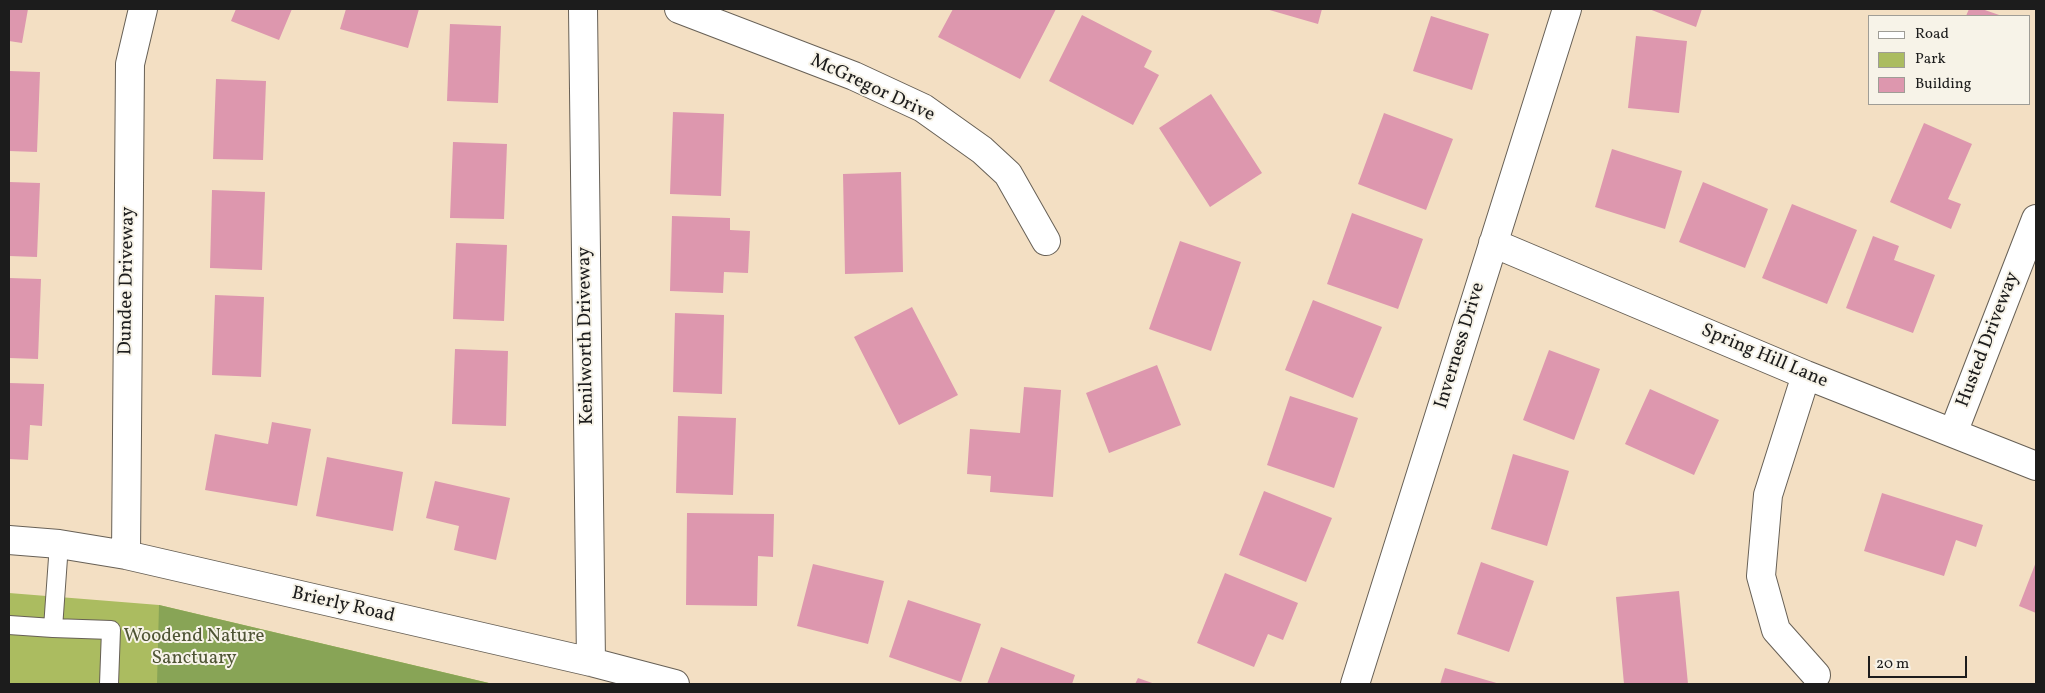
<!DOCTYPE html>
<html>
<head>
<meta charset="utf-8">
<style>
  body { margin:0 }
  #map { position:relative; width:2045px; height:693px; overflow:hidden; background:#f3dfc3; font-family:Vollkorn,serif }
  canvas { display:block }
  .frame { position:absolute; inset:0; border:10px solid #1c1c1c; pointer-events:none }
  .legend { position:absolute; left:1868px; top:15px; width:162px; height:90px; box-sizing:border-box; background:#f7f3e8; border:1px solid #9f9d96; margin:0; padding:6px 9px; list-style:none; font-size:15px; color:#1c1c1c }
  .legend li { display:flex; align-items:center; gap:10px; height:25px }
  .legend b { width:25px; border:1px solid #9f9d96 }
  .scale { position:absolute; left:1868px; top:656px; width:99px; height:22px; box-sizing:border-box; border:2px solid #1c1c1c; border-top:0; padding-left:6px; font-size:15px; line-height:18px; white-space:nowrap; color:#1c1c1c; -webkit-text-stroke:4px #f7f3e8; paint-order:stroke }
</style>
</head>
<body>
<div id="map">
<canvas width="2045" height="693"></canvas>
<div class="frame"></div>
<ul class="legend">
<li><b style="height:6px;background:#fff"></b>Road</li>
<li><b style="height:14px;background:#abbc60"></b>Park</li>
<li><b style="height:14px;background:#dd97ae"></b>Building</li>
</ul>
<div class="scale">20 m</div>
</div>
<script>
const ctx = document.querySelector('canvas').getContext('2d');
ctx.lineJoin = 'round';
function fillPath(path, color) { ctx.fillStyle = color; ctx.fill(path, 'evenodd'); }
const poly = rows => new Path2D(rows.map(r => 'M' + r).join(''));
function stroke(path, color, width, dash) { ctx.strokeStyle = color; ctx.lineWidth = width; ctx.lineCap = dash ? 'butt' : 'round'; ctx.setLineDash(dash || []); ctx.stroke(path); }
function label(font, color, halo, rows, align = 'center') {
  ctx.font = font + ' Vollkorn,serif'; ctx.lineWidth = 4; ctx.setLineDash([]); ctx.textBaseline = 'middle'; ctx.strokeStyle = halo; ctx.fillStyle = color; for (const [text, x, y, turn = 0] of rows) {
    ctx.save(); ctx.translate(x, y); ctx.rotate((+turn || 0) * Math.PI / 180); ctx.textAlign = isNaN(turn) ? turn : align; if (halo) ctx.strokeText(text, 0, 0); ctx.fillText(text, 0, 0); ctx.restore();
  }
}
fillPath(poly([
  [9,593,159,605,493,684,9,684]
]), '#abbc60');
fillPath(poly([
  [159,605,493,684,157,684]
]), '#88a456');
fillPath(poly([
  [9,9,28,9,22,43,9,41],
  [236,9,292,9,279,40,231,21],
  [346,9,419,9,408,48,340,29],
  [953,9,1056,9,1020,79,938,37],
  [1266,9,1322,9,1318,24],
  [1649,9,1702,9,1696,27],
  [1969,9,1982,9,2002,16,1966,16],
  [1082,15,1152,51,1144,67,1159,75,1133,125,1049,81],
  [1431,16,1489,34,1472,90,1413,71],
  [450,24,501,26,498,103,447,101],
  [1636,36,1687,41,1679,113,1628,108],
  [9,71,40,72,37,152,9,151],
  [216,79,266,81,263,160,213,159],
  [1211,94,1262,173,1210,207,1159,128],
  [673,112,724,114,721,196,670,194],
  [1384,113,1453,139,1426,210,1358,184],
  [1924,123,1972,144,1948,199,1961,204,1951,229,1890,202],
  [453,142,507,144,504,219,450,218],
  [1612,149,1682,171,1665,229,1595,207],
  [901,172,903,272,845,274,843,174],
  [9,182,40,183,37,257,9,256],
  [1703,182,1768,209,1745,268,1679,242],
  [212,190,265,192,262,270,210,268],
  [1792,204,1857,230,1827,304,1762,278],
  [1352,213,1423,239,1398,309,1327,284],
  [672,216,730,218,730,230,750,231,748,273,724,272,723,293,670,291],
  [1873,236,1899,246,1894,260,1935,275,1913,333,1846,308],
  [1180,241,1241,262,1211,351,1149,329],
  [456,243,507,245,504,321,453,319],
  [9,278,41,279,38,359,9,358],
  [215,295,264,297,261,377,212,375],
  [1313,300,1382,327,1353,398,1285,370],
  [912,307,958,395,899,425,854,337],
  [675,313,724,315,722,394,673,392],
  [455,349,508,351,506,426,452,424],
  [1549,350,1600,369,1574,440,1523,420],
  [1157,365,1181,425,1109,453,1086,393],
  [9,383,44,384,42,426,30,425,28,460,9,459],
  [1024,387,1061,390,1053,497,990,492,991,476,967,474,970,429,1020,433],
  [1650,389,1719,420,1694,475,1625,444],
  [1290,396,1358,418,1334,488,1267,465],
  [678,416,736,418,733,495,676,493],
  [272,422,311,429,297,506,205,490,215,434,268,444],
  [1513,454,1569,471,1547,546,1491,529],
  [327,457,403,472,393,531,316,516],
  [435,481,510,498,496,560,454,550,459,526,426,518],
  [1264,491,1332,518,1306,582,1239,555],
  [1882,493,1983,525,1976,547,1956,540,1944,576,1864,551],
  [687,513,774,514,773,557,758,556,757,606,686,605],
  [1481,562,1534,581,1509,652,1457,634],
  [2036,562,2036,613,2019,606],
  [813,564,884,581,868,644,797,626],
  [1225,573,1298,603,1283,640,1268,634,1254,667,1197,643],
  [1679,591,1688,684,1624,684,1616,597],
  [908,600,981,624,961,682,889,657],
  [1001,647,1075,675,1072,684,987,684],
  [1445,668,1500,684,1440,684],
  [1138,678,1155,684,1135,684]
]), '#dd97ae');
const service = poly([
  [59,544,53,628,111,630,109,684],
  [9,625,53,628]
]);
const minor = poly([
  [583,9,591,662],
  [679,9,854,76,923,108,982,150,1008,174,1046,241],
  [1493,243,1806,375,2036,466],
  [1806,375,1768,495,1761,576,1776,630,1816,675],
  [1953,433,2036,219],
  [9,540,59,544,126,555,591,662,675,684],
  [126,555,130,64,143,9],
  [1355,684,1567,9]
]);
stroke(service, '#676056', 20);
stroke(minor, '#676056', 30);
stroke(service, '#fff', 18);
stroke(minor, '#fff', 28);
label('19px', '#1c1c1c', '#f7f3e8', [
  ["McGregor Drive",872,89,25],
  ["Dundee Driveway",128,281,-89],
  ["Kenilworth Driveway",587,336,-91],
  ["Husted Driveway",1989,340,-69],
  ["Inverness Drive",1461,346,-73],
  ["Spring Hill Lane",1764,357,23],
  ["Brierly Road",343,606,13]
]);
label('19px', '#4e5434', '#f7f3e8', [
  ["Woodend Nature",194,638],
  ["Sanctuary",194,660]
]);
</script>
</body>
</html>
